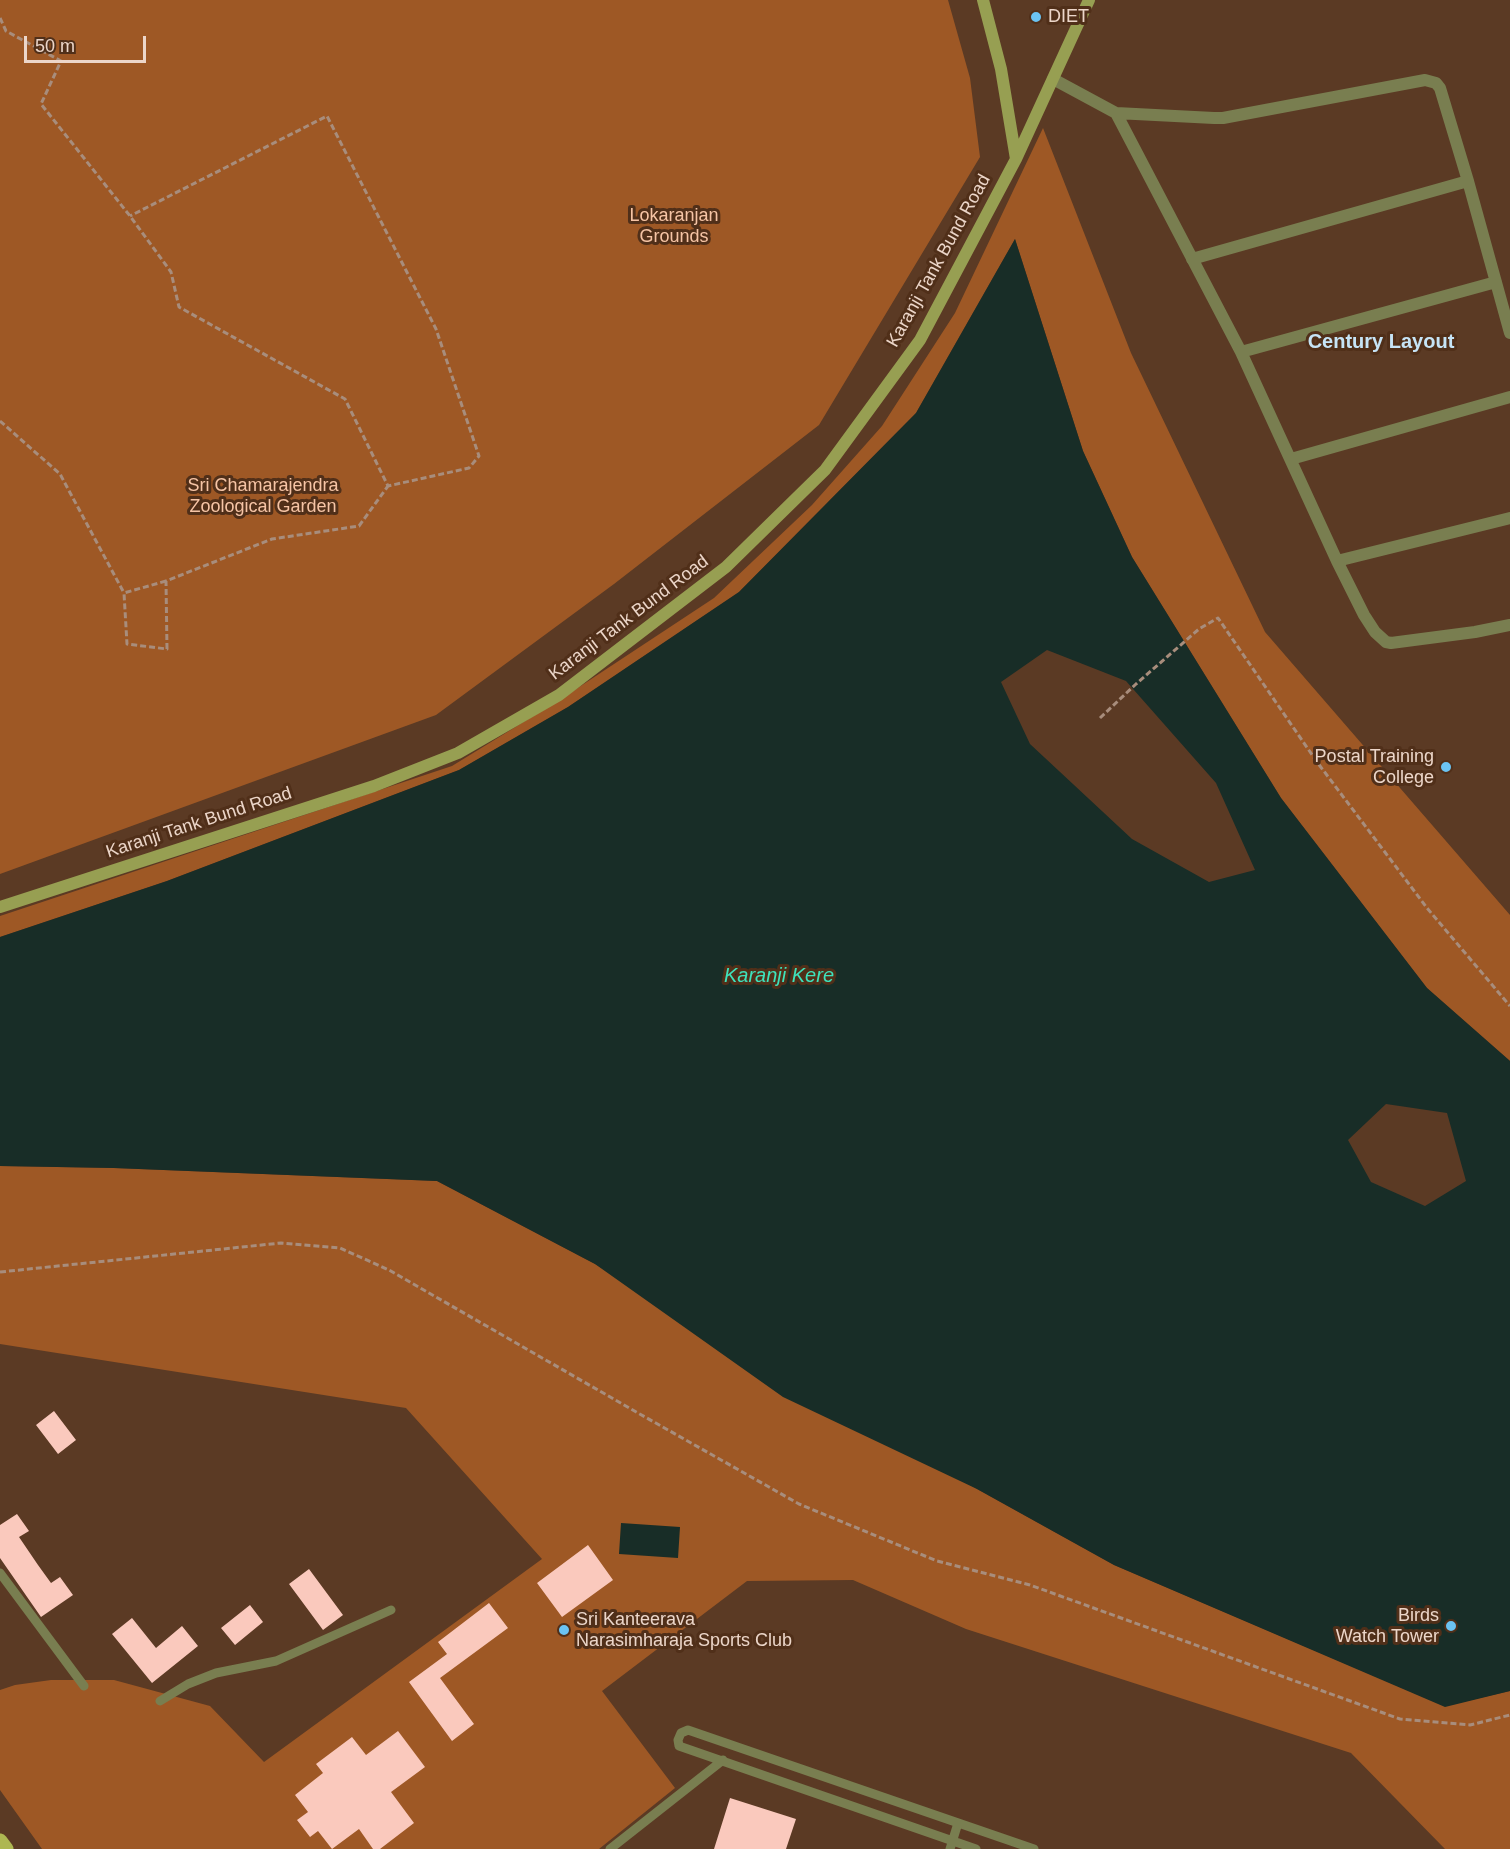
<!DOCTYPE html>
<html>
<head>
<meta charset="utf-8">
<style>
  body { margin:0 }
  #map { position:relative; width:1510px; height:1849px; overflow:hidden; background:#5b3a24; font-family:Arial,sans-serif }
  canvas { display:block }
  .scale { position:absolute; left:24px; top:36px; width:122px; height:27px; box-sizing:border-box; border:3px solid #ecd6c9; border-top:0; padding-left:8px; font-size:18px; line-height:21px; white-space:nowrap; color:#ecd6c9; -webkit-text-stroke:4px #502f19; paint-order:stroke }
</style>
</head>
<body>
<div id="map">
<canvas width="1510" height="1849"></canvas>
<div class="scale">50 m</div>
</div>
<script>
const ctx = document.querySelector('canvas').getContext('2d');
ctx.lineJoin = 'round';
function fillPath(path, color) { ctx.fillStyle = color; ctx.fill(path, 'evenodd'); }
const poly = rows => new Path2D(rows.map(r => 'M' + r).join(''));
function stroke(path, color, width, dash) { ctx.strokeStyle = color; ctx.lineWidth = width; ctx.lineCap = dash ? 'butt' : 'round'; ctx.setLineDash(dash || []); ctx.stroke(path); }
function label(font, color, halo, rows, align = 'center') {
  ctx.font = font + ' Arial,sans-serif'; ctx.lineWidth = 6; ctx.setLineDash([]); ctx.textBaseline = 'middle'; ctx.strokeStyle = halo; ctx.fillStyle = color; for (const [text, x, y, turn = 0] of rows) {
    ctx.save(); ctx.translate(x, y); ctx.rotate((+turn || 0) * Math.PI / 180); ctx.textAlign = isNaN(turn) ? turn : align; if (halo) ctx.strokeText(text, 0, 0); ctx.fillText(text, 0, 0); ctx.restore();
  }
}
fillPath(poly([
  [0,0,948,0,970,78,980,157,819,425,614,584,436,715,0,874],
  [1043,128,1131,353,1265,632,1510,915,1510,1061,1427,988,1281,798,1132,557,1083,451,1015,239,916,413,739,592,568,707,459,770,167,881,0,937,0,916,452,766,561,699,714,598,812,505,882,426,955,313],
  [0,1166,114,1168,437,1181,595,1264,977,1489,1114,1565,1445,1706,1510,1691,1510,1849,1445,1849,1351,1753,966,1629,853,1580,747,1581,602,1691,675,1788,599,1849,42,1849,0,1790,0,1690,15,1685,51,1680,114,1680,210,1706,264,1762,542,1559,406,1408,0,1344]
]), '#9e5825');
fillPath(poly([
  [1015,239,1083,451,1132,557,1281,798,1427,988,1510,1061,1510,1691,1445,1707,1114,1565,977,1489,783,1397,595,1264,437,1181,114,1168,0,1166,0,937,167,881,459,770,568,707,739,592,916,413],
  [1047,650,1126,681,1216,783,1255,870,1209,882,1132,839,1030,744,1001,682],
  [1386,1104,1447,1113,1466,1181,1425,1206,1371,1182,1348,1140],
  [621,1523,680,1527,678,1558,619,1554]
]), '#182d27');
fillPath(poly([
  [54,1411,76,1440,58,1454,36,1425],
  [17,1514,29,1531,19,1537,38,1565,51,1583,60,1577,73,1595,41,1617,0,1558,0,1525],
  [588,1545,613,1580,562,1617,537,1583],
  [309,1569,343,1615,323,1630,289,1584],
  [489,1603,508,1628,440,1678,474,1724,452,1741,409,1682,447,1654,438,1642],
  [250,1605,263,1622,235,1645,221,1628],
  [132,1618,156,1648,182,1626,198,1646,152,1683,112,1634],
  [398,1731,425,1767,391,1792,414,1823,380,1849,373,1849,359,1829,332,1849,318,1831,310,1837,297,1820,308,1812,295,1795,323,1773,316,1764,352,1737,366,1755],
  [730,1798,796,1819,786,1849,714,1849]
]), '#fac9bd');
stroke(poly([
  [0,18,6,31,61,61,41,104,130,216,171,272,179,307,345,399,388,486,469,468,479,456,436,329,327,116,130,216],
  [0,421,60,474,124,593],
  [166,581,124,593,127,644,167,649,166,581,272,539,359,526,388,486],
  [1100,718,1136,684,1199,629,1218,618,1317,762,1427,908,1510,1006],
  [0,1272,281,1243,340,1248,389,1270,638,1413,799,1504,937,1561,1030,1585,1400,1719,1470,1725,1510,1715]
]), '#a88d7c', 3, [6, 3]);
stroke(poly([
  [0,1573,84,1686],
  [160,1701,188,1684,216,1673,276,1661,391,1610],
  [610,1849,723,1760],
  [950,1849,958,1823],
  [976,1849,679,1746,678,1740,681,1733,688,1730,1034,1849]
]), '#797e50', 9);
stroke(poly([
  [1053,79,1116,113,1214,118,1223,118,1425,80,1436,83,1440,88,1468,181,1510,333],
  [1116,113,1241,352,1337,561,1364,615,1375,632,1386,642,1391,643,1475,632,1510,625],
  [1192,259,1468,181],
  [1241,352,1496,282],
  [1291,459,1510,397],
  [1337,561,1510,518]
]), '#797e50', 12);
stroke(poly([
  [983,0,1001,69,1016,159],
  [0,907,374,786,458,753,559,695,726,567,825,470,920,340,1016,159,1089,0]
]), '#979f52', 12);
stroke(poly([
  [0,1841,6,1849]
]), '#aeb752', 15);
for (const [x, y, r, color] of [
  [1036,17,6,"#6bc3f2"],
  [1446,767,6,"#6bc3f2"],
  [1451,1626,6,"#6bc3f2"],
  [564,1630,6,"#6bc3f2"]
]) { const dot = new Path2D(); dot.arc(x, y, r, 0, 2 * Math.PI); ctx.fillStyle = color; ctx.fill(dot); stroke(dot, '#502f19', 2); }
label('18px', '#ecd6c9', '#502f19', [
  ["DIET",1048,17],
  ["Postal Training",1434,757,"right"],
  ["College",1434,778,"right"],
  ["Birds",1439,1616,"right"],
  ["Watch Tower",1439,1637,"right"],
  ["Sri Kanteerava",576,1620],
  ["Narasimharaja Sports Club",576,1641]
], 'left');
label('18px', '#f6c4a5', '#502f19', [
  ["Lokaranjan",674,216],
  ["Grounds",674,237],
  ["Sri Chamarajendra",263,486],
  ["Zoological Garden",263,507]
]);
label('18px', '#ecd6c9', '#502f19', [
  ["Karanji Tank Bund Road",939,261,-61],
  ["Karanji Tank Bund Road",629,618,-37],
  ["Karanji Tank Bund Road",199,823,-18]
]);
label('bold 20px', '#c6e4f6', '#502f19', [
  ["Century Layout",1381,342]
]);
label('italic 20px', '#3ee2bc', '#502f19', [
  ["Karanji Kere",779,976]
]);
</script>
</body>
</html>
